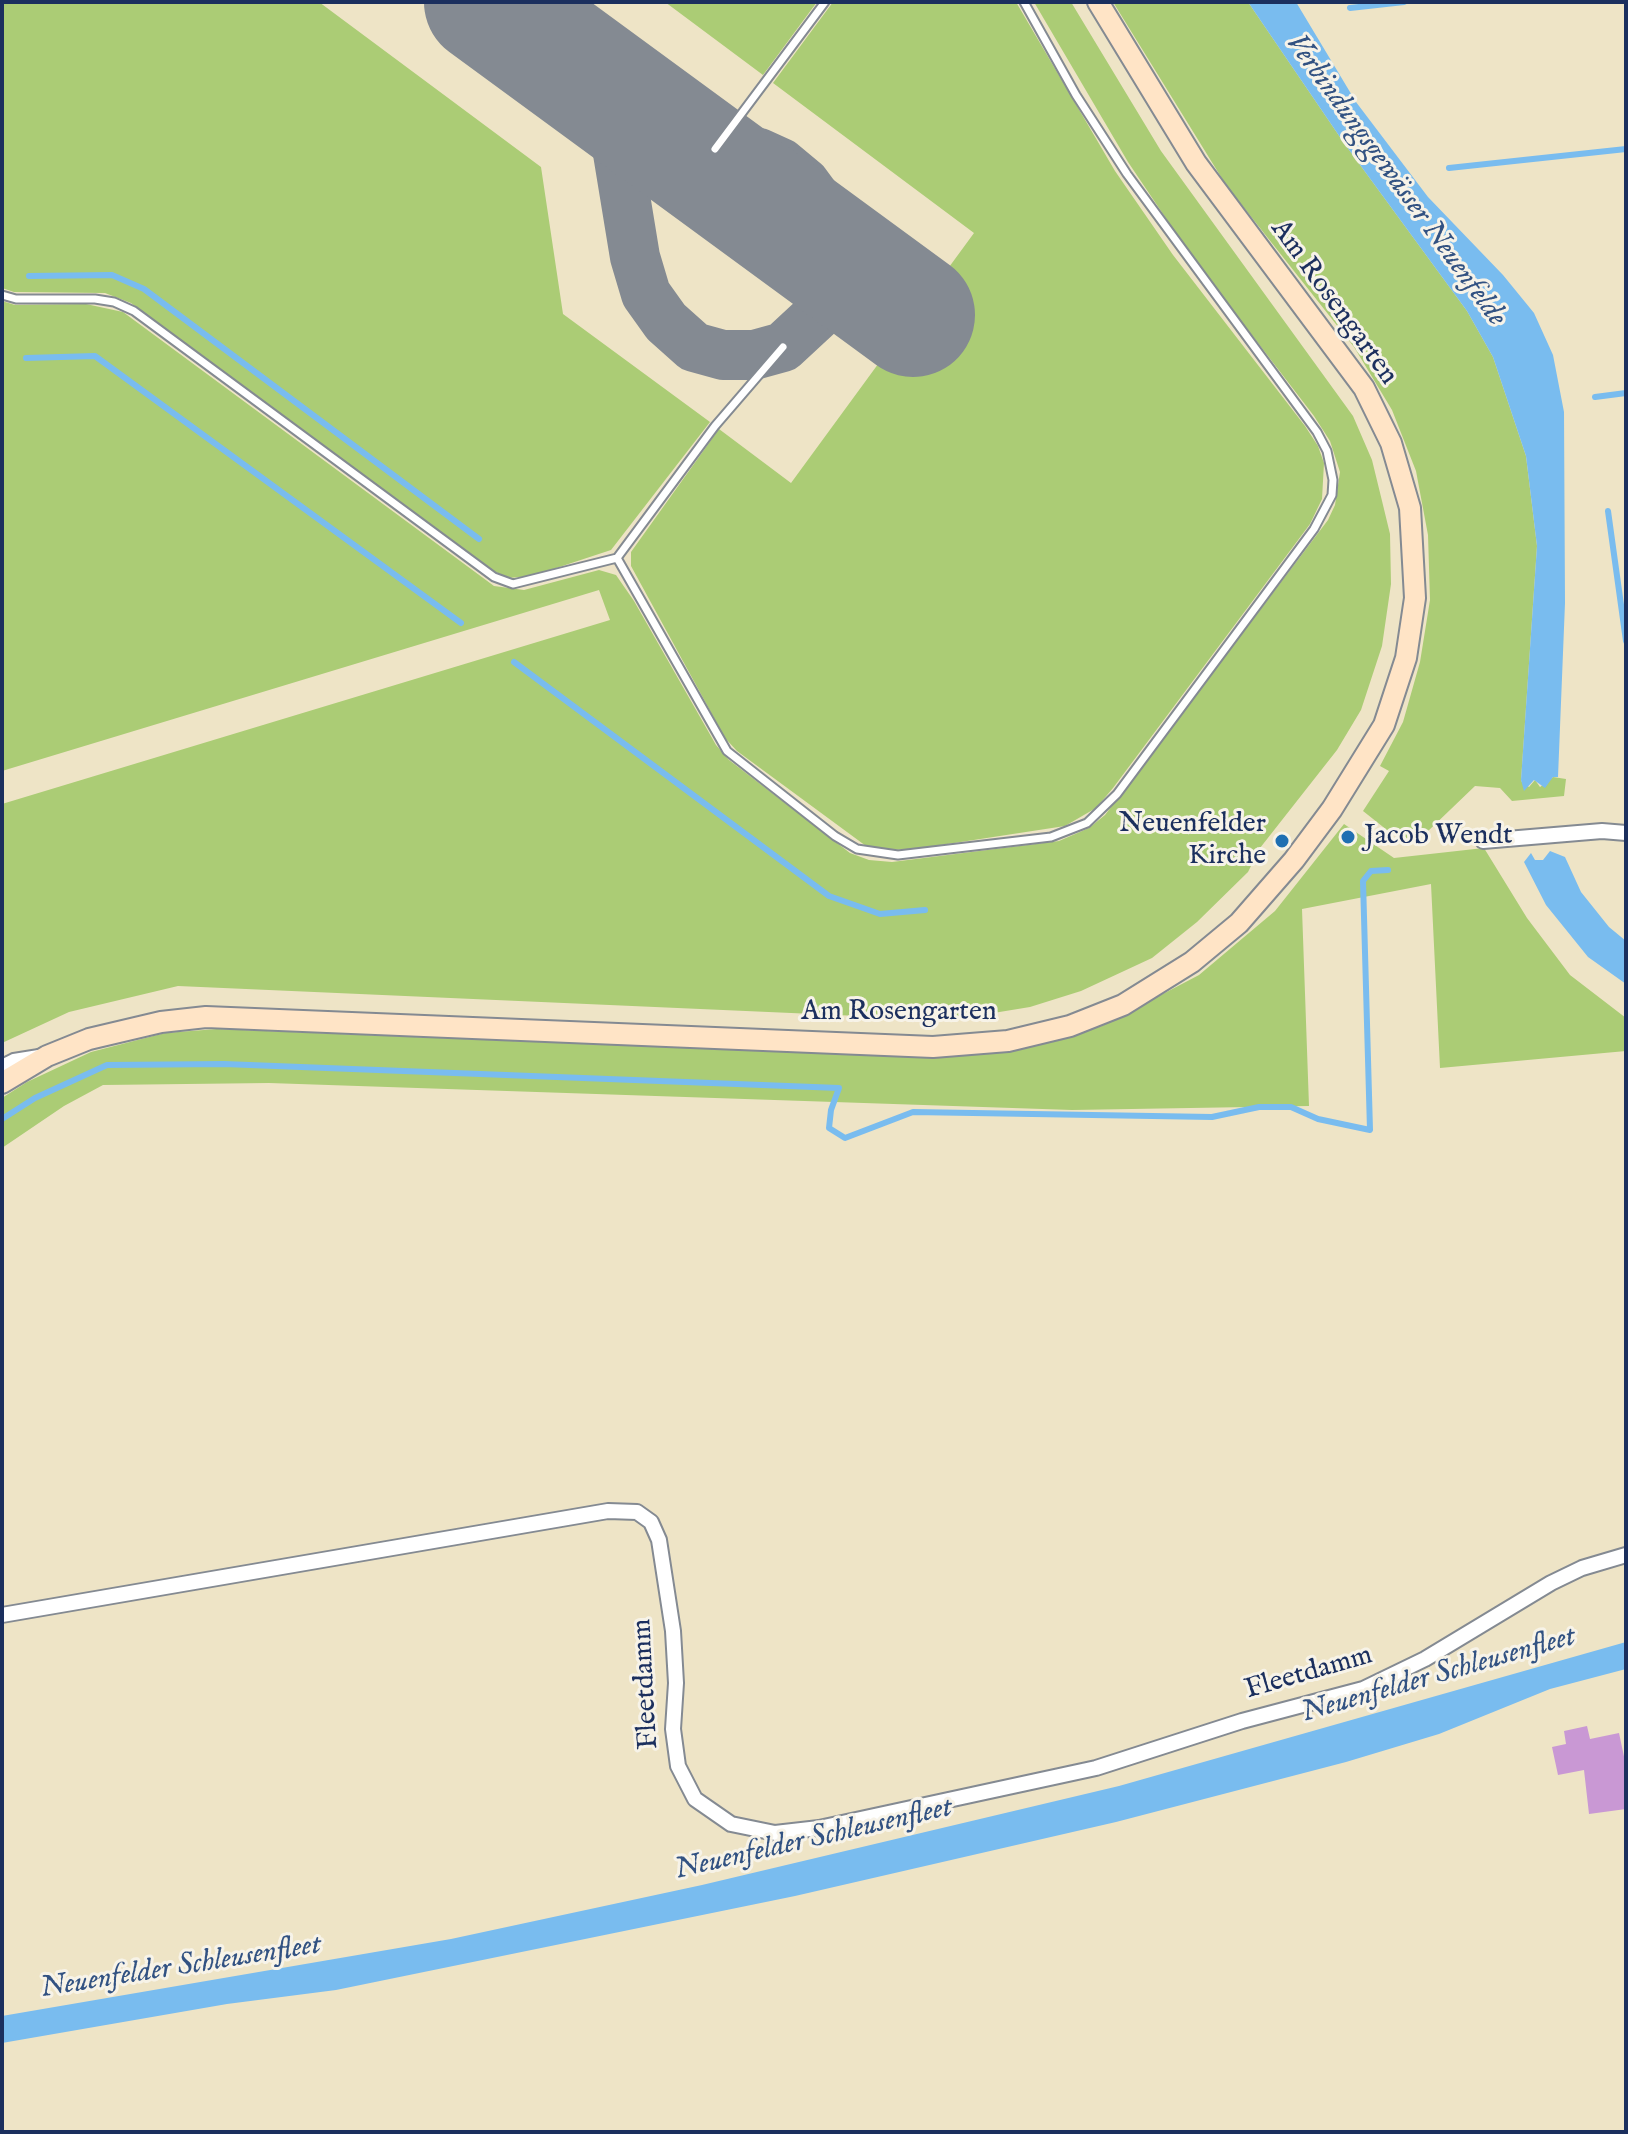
<!DOCTYPE html>
<html>
<head>
<meta charset="utf-8">
<style>
  body { margin:0 }
  #map { position:relative; width:1628px; height:2134px; overflow:hidden; background:#eee4c6; font-family:"IM FELL English",serif }
  canvas { display:block }
  .frame { position:absolute; inset:0; border:4px solid #1b2f5e; pointer-events:none }
</style>
</head>
<body>
<div id="map">
<canvas width="1628" height="2134"></canvas>
<div class="frame"></div>
</div>
<script>
const ctx = document.querySelector('canvas').getContext('2d');
ctx.lineJoin = 'round';
function fillPath(path, color) { ctx.fillStyle = color; ctx.fill(path, 'evenodd'); }
const poly = rows => new Path2D(rows.map(r => 'M' + r).join(''));
function stroke(path, color, width, dash) { ctx.strokeStyle = color; ctx.lineWidth = width; ctx.lineCap = dash ? 'butt' : 'round'; ctx.setLineDash(dash || []); ctx.stroke(path); }
function label(font, color, halo, rows, align = 'center') {
  ctx.font = font + ' "IM FELL English",serif'; ctx.lineWidth = 6; ctx.setLineDash([]); ctx.textBaseline = 'middle'; ctx.strokeStyle = halo; ctx.fillStyle = color; for (const [text, x, y, turn = 0] of rows) {
    ctx.save(); ctx.translate(x, y); ctx.rotate((+turn || 0) * Math.PI / 180); ctx.textAlign = isNaN(turn) ? turn : align; if (halo) ctx.strokeText(text, 0, 0); ctx.fillText(text, 0, 0); ctx.restore();
  }
}
fillPath(poly([
  [2,2,319,2,541,167,563,314,710,422,611,550,532,576,508,578,494,571,131,303,105,293,14,292,2,288],
  [665,2,817,2,763,75],
  [833,2,1016,2,1115,171,1173,255,1305,426,1318,446,1324,463,1322,499,1310,524,1113,788,1096,808,1065,826,915,849,889,850,866,846,737,751,725,738,631,566,631,552,719,429,791,483,974,233,773,83],
  [1034,2,1071,2,1161,151,1353,416,1372,460,1383,505,1390,534,1391,584,1382,646,1361,710,1337,750,1260,848,1248,872,1197,922,1152,958,1081,991,1030,1007,975,1016,882,1017,178,986,69,1012,2,1043,2,804,610,620,599,590,2,771,2,301,15,305,86,304,123,312,494,586,524,590,599,570,616,575,634,601,716,745,729,760,850,853,869,860,892,862,1059,841,1089,828,1105,815,1328,520,1335,505,1340,472,1330,441,1314,416,1192,257,1128,162],
  [1113,2,1248,2,1344,143,1467,311,1493,357,1526,456,1537,546,1521,781,1529,787,1535,780,1540,787,1553,777,1566,779,1564,796,1512,801,1500,788,1475,786,1426,833,1407,838,1392,834,1363,811,1389,771,1380,766,1403,722,1420,662,1430,600,1428,535,1416,471,1392,410,1354,347,1226,185],
  [1344,824,1394,858,1484,848,1527,918,1570,975,1626,1018,1626,1051,1440,1068,1431,884,1302,909,1309,1106,1072,1110,269,1083,103,1085,64,1106,2,1148,2,1098,27,1082,91,1052,165,1033,217,1029,933,1058,1010,1051,1039,1045,1102,1026,1199,975,1275,911]
]), '#abcc75');
fillPath(poly([
  [1248,2,1296,2,1356,102,1428,197,1503,275,1534,313,1553,355,1564,412,1565,603,1558,777,1553,777,1545,788,1534,780,1524,791,1521,780,1537,546,1526,456,1493,357,1467,311,1344,143],
  [1550,851,1565,857,1581,892,1609,927,1626,941,1626,984,1588,957,1546,905,1524,862,1531,853,1535,860,1543,860],
  [1626,1642,1626,1669,1550,1689,1439,1734,1346,1762,1116,1822,795,1896,336,1990,227,2004,2,2043,2,2016,451,1939,702,1885,1119,1786]
]), '#79bcef');
stroke(poly([
  [1350,8,1404,2],
  [1449,168,1626,149],
  [29,276,112,275,144,289,479,539],
  [26,358,95,356,461,623],
  [1595,397,1626,393],
  [1608,511,1626,641],
  [514,662,829,896,880,914,925,910],
  [2,1119,35,1098,107,1065,224,1064,839,1088,831,1110,829,1128,845,1138,913,1112,1212,1117,1259,1107,1291,1107,1318,1119,1370,1130,1363,881,1371,871,1388,870]
]), '#79bcef', 6);
stroke(poly([
  [576,70,594,88,615,135,635,257,646,294,666,322,694,347,723,355,754,355,783,347,824,309,832,286,835,258,832,234,822,206,805,183,781,163,759,153,694,143,586,77]
]), '#848a92', 50);
stroke(poly([
  [486,2,913,315]
]), '#848a92', 124);
fillPath(poly([
  [1587,1726,1590,1739,1619,1733,1626,1766,1626,1809,1589,1814,1584,1770,1558,1775,1552,1747,1566,1744,1564,1731]
]), '#c998d4');
const lane = poly([
  [715,149,825,2],
  [2,295,16,299,95,299,114,302,134,311,494,577,513,584,617,558,715,426,783,347],
  [617,558,727,751,835,836,857,849,898,855,1051,837,1087,823,1117,794,1314,529,1332,495,1333,480,1327,451,1317,432,1127,174,1076,95,1024,2]
]);
const street = poly([
  [1483,841,1602,831,1626,833],
  [2,1067,14,1061,39,1057],
  [2,1615,608,1511,637,1512,651,1522,659,1540,673,1631,676,1683,673,1729,678,1766,695,1799,731,1824,775,1833,819,1828,1096,1768,1242,1721,1363,1689,1425,1659,1551,1583,1582,1568,1626,1555]
]);
const secondary = poly([
  [2,1083,47,1056,89,1039,161,1022,206,1017,933,1047,1008,1041,1070,1026,1123,1005,1192,962,1239,923,1294,860,1332,809,1384,725,1406,658,1415,598,1410,508,1391,443,1364,388,1196,163,1098,2]
]);
stroke(lane, '#848a92', 11);
stroke(street, '#848a92', 18);
stroke(secondary, '#848a92', 24);
stroke(lane, '#fff', 7);
stroke(street, '#fff', 14);
stroke(secondary, '#ffe4c6', 20);
for (const [x, y, r, color] of [
  [1348,837,8,"#1f6fb2"],
  [1282,841,8,"#1f6fb2"]
]) { const dot = new Path2D(); dot.arc(x, y, r, 0, 2 * Math.PI); ctx.fillStyle = color; ctx.fill(dot); stroke(dot, '#f7f3e8', 3); }
label('28px', '#1b2f5e', '#f7f3e8', [
  ["Am Rosengarten",1333,303,54],
  ["Am Rosengarten",899,1013],
  ["Fleetdamm",1309,1674,-16],
  ["Fleetdamm",647,1684,-93]
]);
label('28px', '#1b2f5e', '#f7f3e8', [
  ["Neuenfelder",1266,825],
  ["Kirche",1266,857],
  ["Jacob Wendt",1364,837,"left"]
], 'right');
label('italic 30px', '#325282', '#f7f3e8', [
  ["Verbindungsgewässer Neuenfelde",1395,181,54],
  ["Neuenfelder Schleusenfleet",1439,1676,-16],
  ["Neuenfelder Schleusenfleet",814,1840,-13],
  ["Neuenfelder Schleusenfleet",181,1968,-9]
]);
</script>
</body>
</html>
